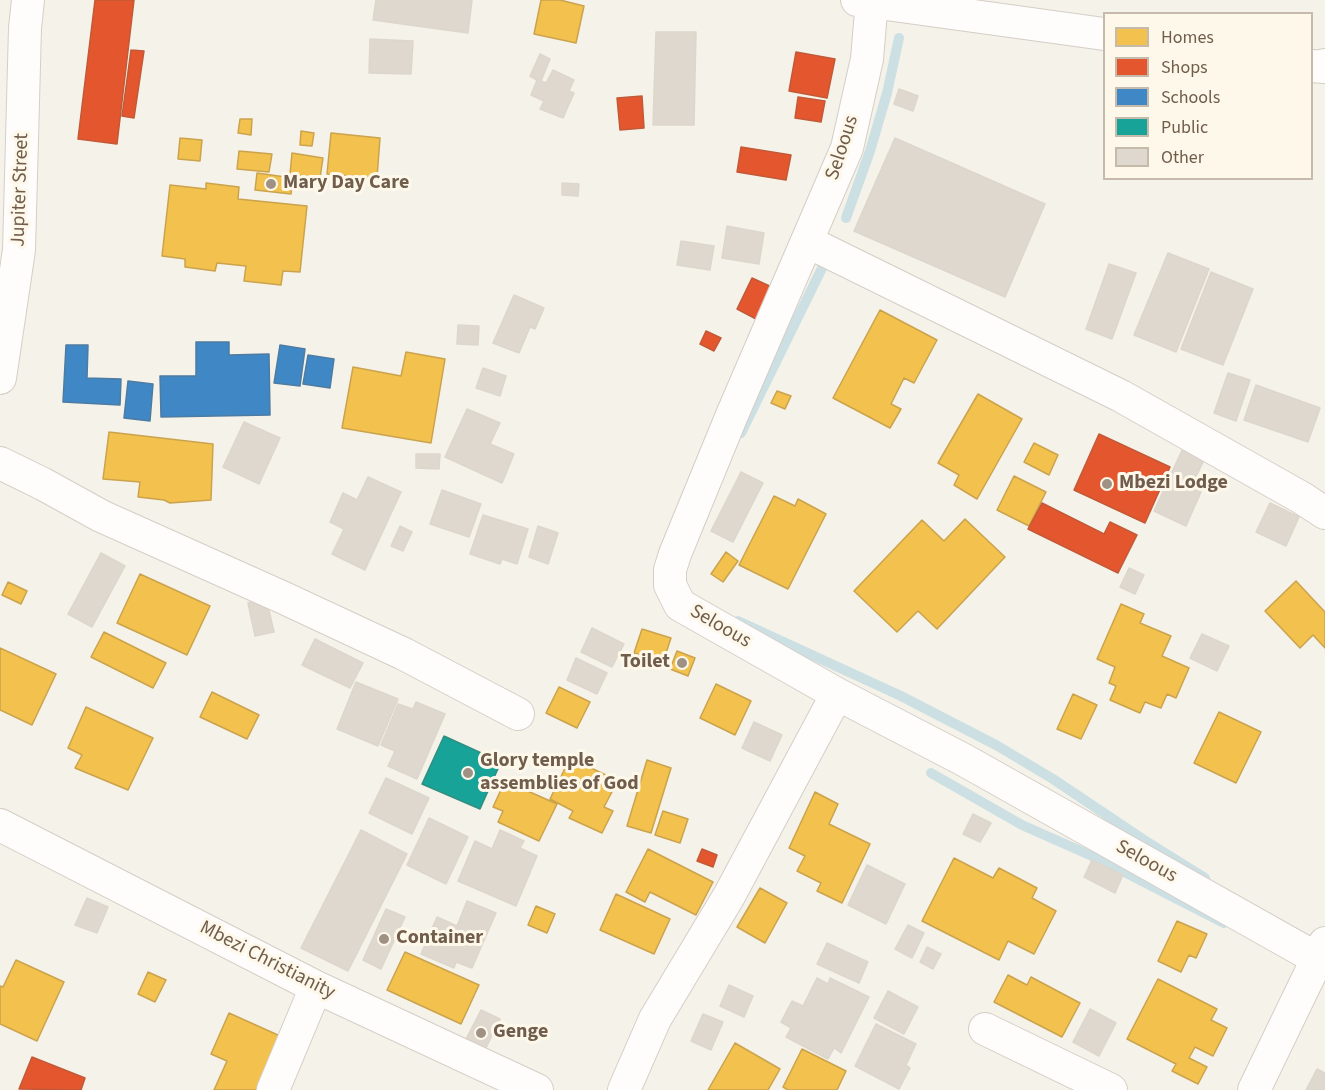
<!DOCTYPE html>
<html>
<head>
<meta charset="utf-8">
<style>
  body { margin:0 }
  #map { position:relative; width:1325px; height:1090px; overflow:hidden; background:#f5f2e9; font-family:"Source Sans 3",sans-serif }
  canvas { display:block }
  .legend { position:absolute; left:1103px; top:12px; width:210px; height:168px; box-sizing:border-box; background:#fef8ea; border:2px solid #c6baab; margin:0; padding:8px 10px; list-style:none; font-size:18px; color:#715d4c }
  .legend li { display:flex; align-items:center; gap:12px; height:30px }
  .legend b { width:30px; border:2px solid #c6baab }
</style>
</head>
<body>
<div id="map">
<canvas width="1325" height="1090"></canvas>
<ul class="legend">
<li><b style="height:16px;background:#f2c14e"></b>Homes</li>
<li><b style="height:16px;background:#e4572e"></b>Shops</li>
<li><b style="height:16px;background:#3f88c5"></b>Schools</li>
<li><b style="height:16px;background:#17a398"></b>Public</li>
<li><b style="height:16px;background:#ded8cf"></b>Other</li>
</ul>
</div>
<script>
const ctx = document.querySelector('canvas').getContext('2d');
ctx.lineJoin = 'round';
function fillPath(path, color) { ctx.fillStyle = color; ctx.fill(path, 'evenodd'); }
const poly = rows => new Path2D(rows.map(r => 'M' + r).join(''));
function stroke(path, color, width, dash) { ctx.strokeStyle = color; ctx.lineWidth = width; ctx.lineCap = dash ? 'butt' : 'round'; ctx.setLineDash(dash || []); ctx.stroke(path); }
function label(font, color, halo, rows, align = 'center') {
  ctx.font = font + ' "Source Sans 3",sans-serif'; ctx.lineWidth = 6; ctx.setLineDash([]); ctx.textBaseline = 'middle'; ctx.strokeStyle = halo; ctx.fillStyle = color; for (const [text, x, y, turn = 0] of rows) {
    ctx.save(); ctx.translate(x, y); ctx.rotate((+turn || 0) * Math.PI / 180); ctx.textAlign = isNaN(turn) ? turn : align; if (halo) ctx.strokeText(text, 0, 0); ctx.fillText(text, 0, 0); ctx.restore();
  }
}
const homes = poly([
  [541,0,560,0,584,6,576,43,534,34,541,0],
  [240,119,252,119,251,135,238,133,240,119],
  [301,131,314,133,312,146,300,145,301,131],
  [331,133,380,138,377,178,327,174,331,133],
  [180,138,202,140,200,161,178,159,180,138],
  [239,151,272,154,269,172,237,169,239,151],
  [292,153,323,158,320,178,290,174,292,153],
  [257,173,293,178,291,194,255,190,257,173],
  [206,183,239,187,238,199,307,206,300,272,283,271,281,285,244,281,246,266,217,263,215,271,185,267,185,259,162,256,170,185,206,189,206,183],
  [880,310,937,340,914,383,904,378,891,404,901,409,890,428,833,398,880,310],
  [406,352,445,359,431,443,342,428,353,367,401,376,406,352],
  [777,391,791,396,785,409,771,403,777,391],
  [978,394,1022,419,977,499,954,485,959,475,938,463,978,394],
  [109,432,213,444,211,500,170,503,164,500,138,497,140,482,103,479,109,432],
  [1034,443,1058,455,1049,475,1024,462,1034,443],
  [1014,476,1046,492,1029,526,997,510,1014,476],
  [774,496,795,506,798,499,826,514,788,589,739,565,774,496],
  [965,519,1005,557,937,629,918,611,897,632,854,591,922,520,944,541,965,519],
  [726,552,738,561,723,582,711,574,726,552],
  [140,574,210,606,187,655,117,623,140,574],
  [1296,581,1325,612,1325,648,1313,635,1300,648,1265,611,1296,581],
  [8,582,27,591,21,604,2,595,8,582],
  [1121,604,1144,614,1140,623,1171,636,1162,656,1189,668,1176,698,1167,694,1161,708,1145,702,1140,713,1110,700,1116,686,1109,683,1115,667,1097,659,1121,604],
  [642,629,671,638,663,662,634,653,642,629],
  [104,632,166,663,153,688,91,657,104,632],
  [0,648,56,674,32,725,0,710,0,648],
  [677,651,695,658,688,676,670,669,677,651],
  [716,684,751,701,735,735,700,718,716,684],
  [559,687,590,702,577,728,546,713,559,687],
  [212,692,259,715,247,739,200,717,212,692],
  [1073,694,1097,705,1081,739,1057,729,1073,694],
  [86,707,153,738,128,790,75,768,82,755,68,748,86,707],
  [1219,712,1261,732,1236,783,1194,763,1219,712],
  [570,758,608,776,605,783,614,788,604,807,613,811,602,833,569,818,573,811,550,799,570,758],
  [647,760,671,768,651,833,627,826,647,760],
  [505,781,557,804,539,841,498,822,503,811,493,807,505,781],
  [815,792,838,804,829,824,870,844,842,903,817,891,821,883,797,871,805,856,789,848,815,792],
  [663,811,688,819,680,843,655,835,663,811],
  [648,849,713,882,696,915,650,892,645,902,626,892,648,849],
  [954,858,993,878,999,868,1037,888,1032,898,1056,911,1034,954,1008,941,999,960,922,921,954,858],
  [760,888,787,903,765,943,737,927,760,888],
  [616,894,670,919,654,954,600,930,616,894],
  [536,906,555,914,547,933,528,925,536,906],
  [1177,921,1207,934,1196,958,1189,955,1181,972,1158,961,1177,921],
  [405,952,479,985,461,1024,387,990,405,952],
  [16,960,64,982,37,1041,0,1024,0,986,3,987,16,960],
  [148,972,166,980,155,1002,138,994,148,972],
  [1008,975,1027,985,1031,977,1080,1003,1062,1037,994,1002,1008,975],
  [1158,979,1217,1009,1211,1020,1227,1028,1213,1056,1195,1047,1189,1058,1207,1067,1198,1084,1172,1071,1176,1064,1127,1039,1158,979],
  [229,1013,289,1040,267,1090,214,1090,227,1061,211,1054,229,1013],
  [735,1043,780,1069,768,1090,708,1090,735,1043],
  [802,1049,846,1071,837,1090,788,1090,783,1087,802,1049]
]);
fillPath(homes, '#f2c14e');
stroke(homes, '#cba34d', 1.5);
const shops = poly([
  [95,0,134,0,117,144,78,139,95,0],
  [131,50,144,51,134,118,122,116,131,50],
  [796,52,835,59,827,98,789,91,796,52],
  [642,96,644,128,620,130,617,98,642,96],
  [798,97,825,101,821,122,795,118,798,97],
  [741,147,791,155,786,180,737,172,741,147],
  [752,278,774,288,758,320,737,309,752,278],
  [706,331,721,338,714,351,700,344,706,331],
  [1099,434,1170,467,1145,523,1074,490,1099,434],
  [1042,503,1104,534,1110,522,1137,535,1118,573,1028,529,1042,503],
  [702,849,717,855,713,867,697,861,702,849],
  [32,1057,85,1078,81,1090,19,1089,32,1057]
]);
fillPath(shops, '#e4572e');
stroke(shops, '#c25937', 1.5);
const schools = poly([
  [196,342,229,342,229,355,269,354,270,415,161,417,160,376,196,376,196,342],
  [66,345,88,345,87,378,121,379,120,405,63,402,66,345],
  [280,345,305,349,300,386,274,383,280,345],
  [308,355,334,359,330,388,303,384,308,355],
  [128,381,153,384,150,421,124,418,128,381]
]);
fillPath(schools, '#3f88c5');
stroke(schools, '#4e7ba1', 1.5);
const public = poly([
  [444,736,501,762,480,809,422,784,444,736]
]);
fillPath(public, '#17a398');
stroke(public, '#328e81', 1.5);
stroke(poly([
  [846,218,870,151,887,93,899,38],
  [741,433,827,258],
  [738,621,901,696,996,745,1053,779,1144,840,1205,878],
  [931,773,1022,825,1101,860,1224,923]
]), '#cce0e4', 10);
const building = poly([
  [376,0,472,0,468,33,373,20,376,0],
  [656,32,696,32,694,125,653,125,656,32],
  [370,39,413,41,411,74,369,73,370,39],
  [540,54,550,59,541,81,546,83,553,70,574,80,569,91,574,93,563,118,540,109,544,101,531,95,537,80,530,76,540,54],
  [899,89,918,96,913,111,894,104,899,89],
  [895,138,1045,204,1005,297,854,231,895,138],
  [562,183,579,184,578,196,562,195,562,183],
  [727,226,764,233,759,264,722,258,727,226],
  [681,241,714,246,710,270,677,265,681,241],
  [1168,253,1209,269,1176,352,1134,335,1168,253],
  [1109,264,1136,273,1112,339,1086,329,1109,264],
  [1211,272,1253,289,1223,365,1181,349,1211,272],
  [514,295,544,308,535,329,530,327,519,353,493,343,514,295],
  [458,325,479,326,478,345,457,344,458,325],
  [483,368,506,376,500,396,476,388,483,368],
  [1228,373,1250,380,1236,421,1214,413,1228,373],
  [1256,385,1320,408,1308,442,1244,420,1256,385],
  [467,409,500,423,490,444,514,454,502,483,445,457,467,409],
  [244,422,280,438,259,484,223,467,244,422],
  [1184,446,1206,456,1191,487,1201,492,1186,526,1154,511,1184,446],
  [416,454,440,454,439,469,416,468,416,454],
  [741,472,763,483,733,542,711,531,741,472],
  [368,477,401,492,365,570,332,554,344,529,330,522,343,493,357,500,368,477],
  [442,490,481,504,469,537,430,524,442,490],
  [1270,503,1299,517,1286,546,1256,532,1270,503],
  [483,515,528,529,517,564,502,559,500,564,470,554,483,515],
  [400,526,412,532,403,551,391,546,400,526],
  [538,526,558,533,548,564,529,557,538,526],
  [101,553,125,566,92,627,68,614,101,553],
  [1129,568,1144,575,1135,594,1120,587,1129,568],
  [266,598,274,632,255,636,248,603,266,598],
  [592,628,624,644,612,667,581,652,592,628],
  [1202,634,1229,646,1217,671,1190,658,1202,634],
  [315,639,363,663,350,688,302,665,315,639],
  [576,658,607,673,597,694,567,680,576,658],
  [356,682,398,699,378,746,337,729,356,682],
  [416,702,445,714,417,779,388,766,395,751,381,745,398,704,413,709,416,702],
  [754,722,782,735,770,761,742,748,754,722],
  [386,778,429,798,412,834,369,813,386,778],
  [973,814,991,823,980,842,963,834,973,814],
  [429,818,468,837,446,884,407,865,429,818],
  [361,830,407,854,348,971,301,948,361,830],
  [500,830,524,841,520,848,537,856,516,906,458,881,475,841,492,849,500,830],
  [1092,860,1123,875,1115,893,1084,877,1092,860],
  [867,865,905,884,886,924,848,905,867,865],
  [87,898,108,907,97,933,75,925,87,898],
  [467,901,496,913,472,968,456,962,454,968,421,954,437,917,457,926,467,901],
  [386,909,405,917,381,969,363,960,386,909],
  [908,925,924,933,912,958,895,949,908,925],
  [827,943,868,962,859,983,817,964,827,943],
  [927,947,941,954,933,969,920,962,927,947],
  [817,978,828,984,830,978,869,997,841,1053,834,1048,828,1059,786,1037,791,1028,781,1022,792,1001,803,1006,817,978],
  [729,985,753,996,744,1017,720,1006,729,985],
  [888,991,918,1007,904,1034,874,1018,888,991],
  [1090,1009,1116,1023,1099,1056,1073,1042,1090,1009],
  [481,1010,500,1019,482,1056,462,1047,481,1010],
  [703,1014,723,1022,711,1050,691,1041,703,1014],
  [876,1024,916,1044,906,1065,910,1068,899,1089,855,1066,876,1024],
  [1317,1069,1325,1073,1325,1090,1306,1090,1317,1069]
]);
fillPath(building, '#ded8cf');
stroke(building, '#ddd6cc', 1.5);
const minor = poly([
  [857,0,1104,34],
  [872,0,867,59,847,148,732,415,675,554,670,570,670,585,680,605,837,694,964,760,1325,963],
  [1312,66,1324,67,1325,65],
  [808,242,1121,396,1302,498,1325,513],
  [0,378,19,250,25,28,28,0],
  [0,463,43,484,101,516,284,598,404,654,518,714],
  [0,825,316,987,537,1090],
  [985,1029,1111,1090],
  [273,1090,316,987],
  [624,1090,655,1019,729,896,837,694],
  [1254,1090,1325,943]
]);
stroke(minor, '#d4cec6', 34);
stroke(minor, '#fefdfc', 32);
for (const [x, y, r, color] of [
  [271,184,6,"#9f9183"],
  [1107,484,6,"#9f9183"],
  [682,663,6,"#9f9183"],
  [468,773,6,"#9f9183"],
  [384,939,6,"#9f9183"],
  [481,1033,6,"#9f9183"]
]) { const dot = new Path2D(); dot.arc(x, y, r, 0, 2 * Math.PI); ctx.fillStyle = color; ctx.fill(dot); stroke(dot, '#fef8ea', 2); }
label('20px', '#715d4c', '#fef8ea', [
  ["Seloous",843,148,-72],
  ["Jupiter Street",21,190,-88],
  ["Seloous",720,627,30],
  ["Seloous",1146,862,29],
  ["Mbezi Christianity",267,961,27]
]);
label('bold 20px', '#715d4c', '#fef8ea', [
  ["Mary Day Care",283,184],
  ["Mbezi Lodge",1119,484],
  ["Toilet",670,663,"right"],
  ["Glory temple",480,762],
  ["assemblies of God",480,785],
  ["Container",396,939],
  ["Genge",493,1033]
], 'left');
</script>
</body>
</html>
